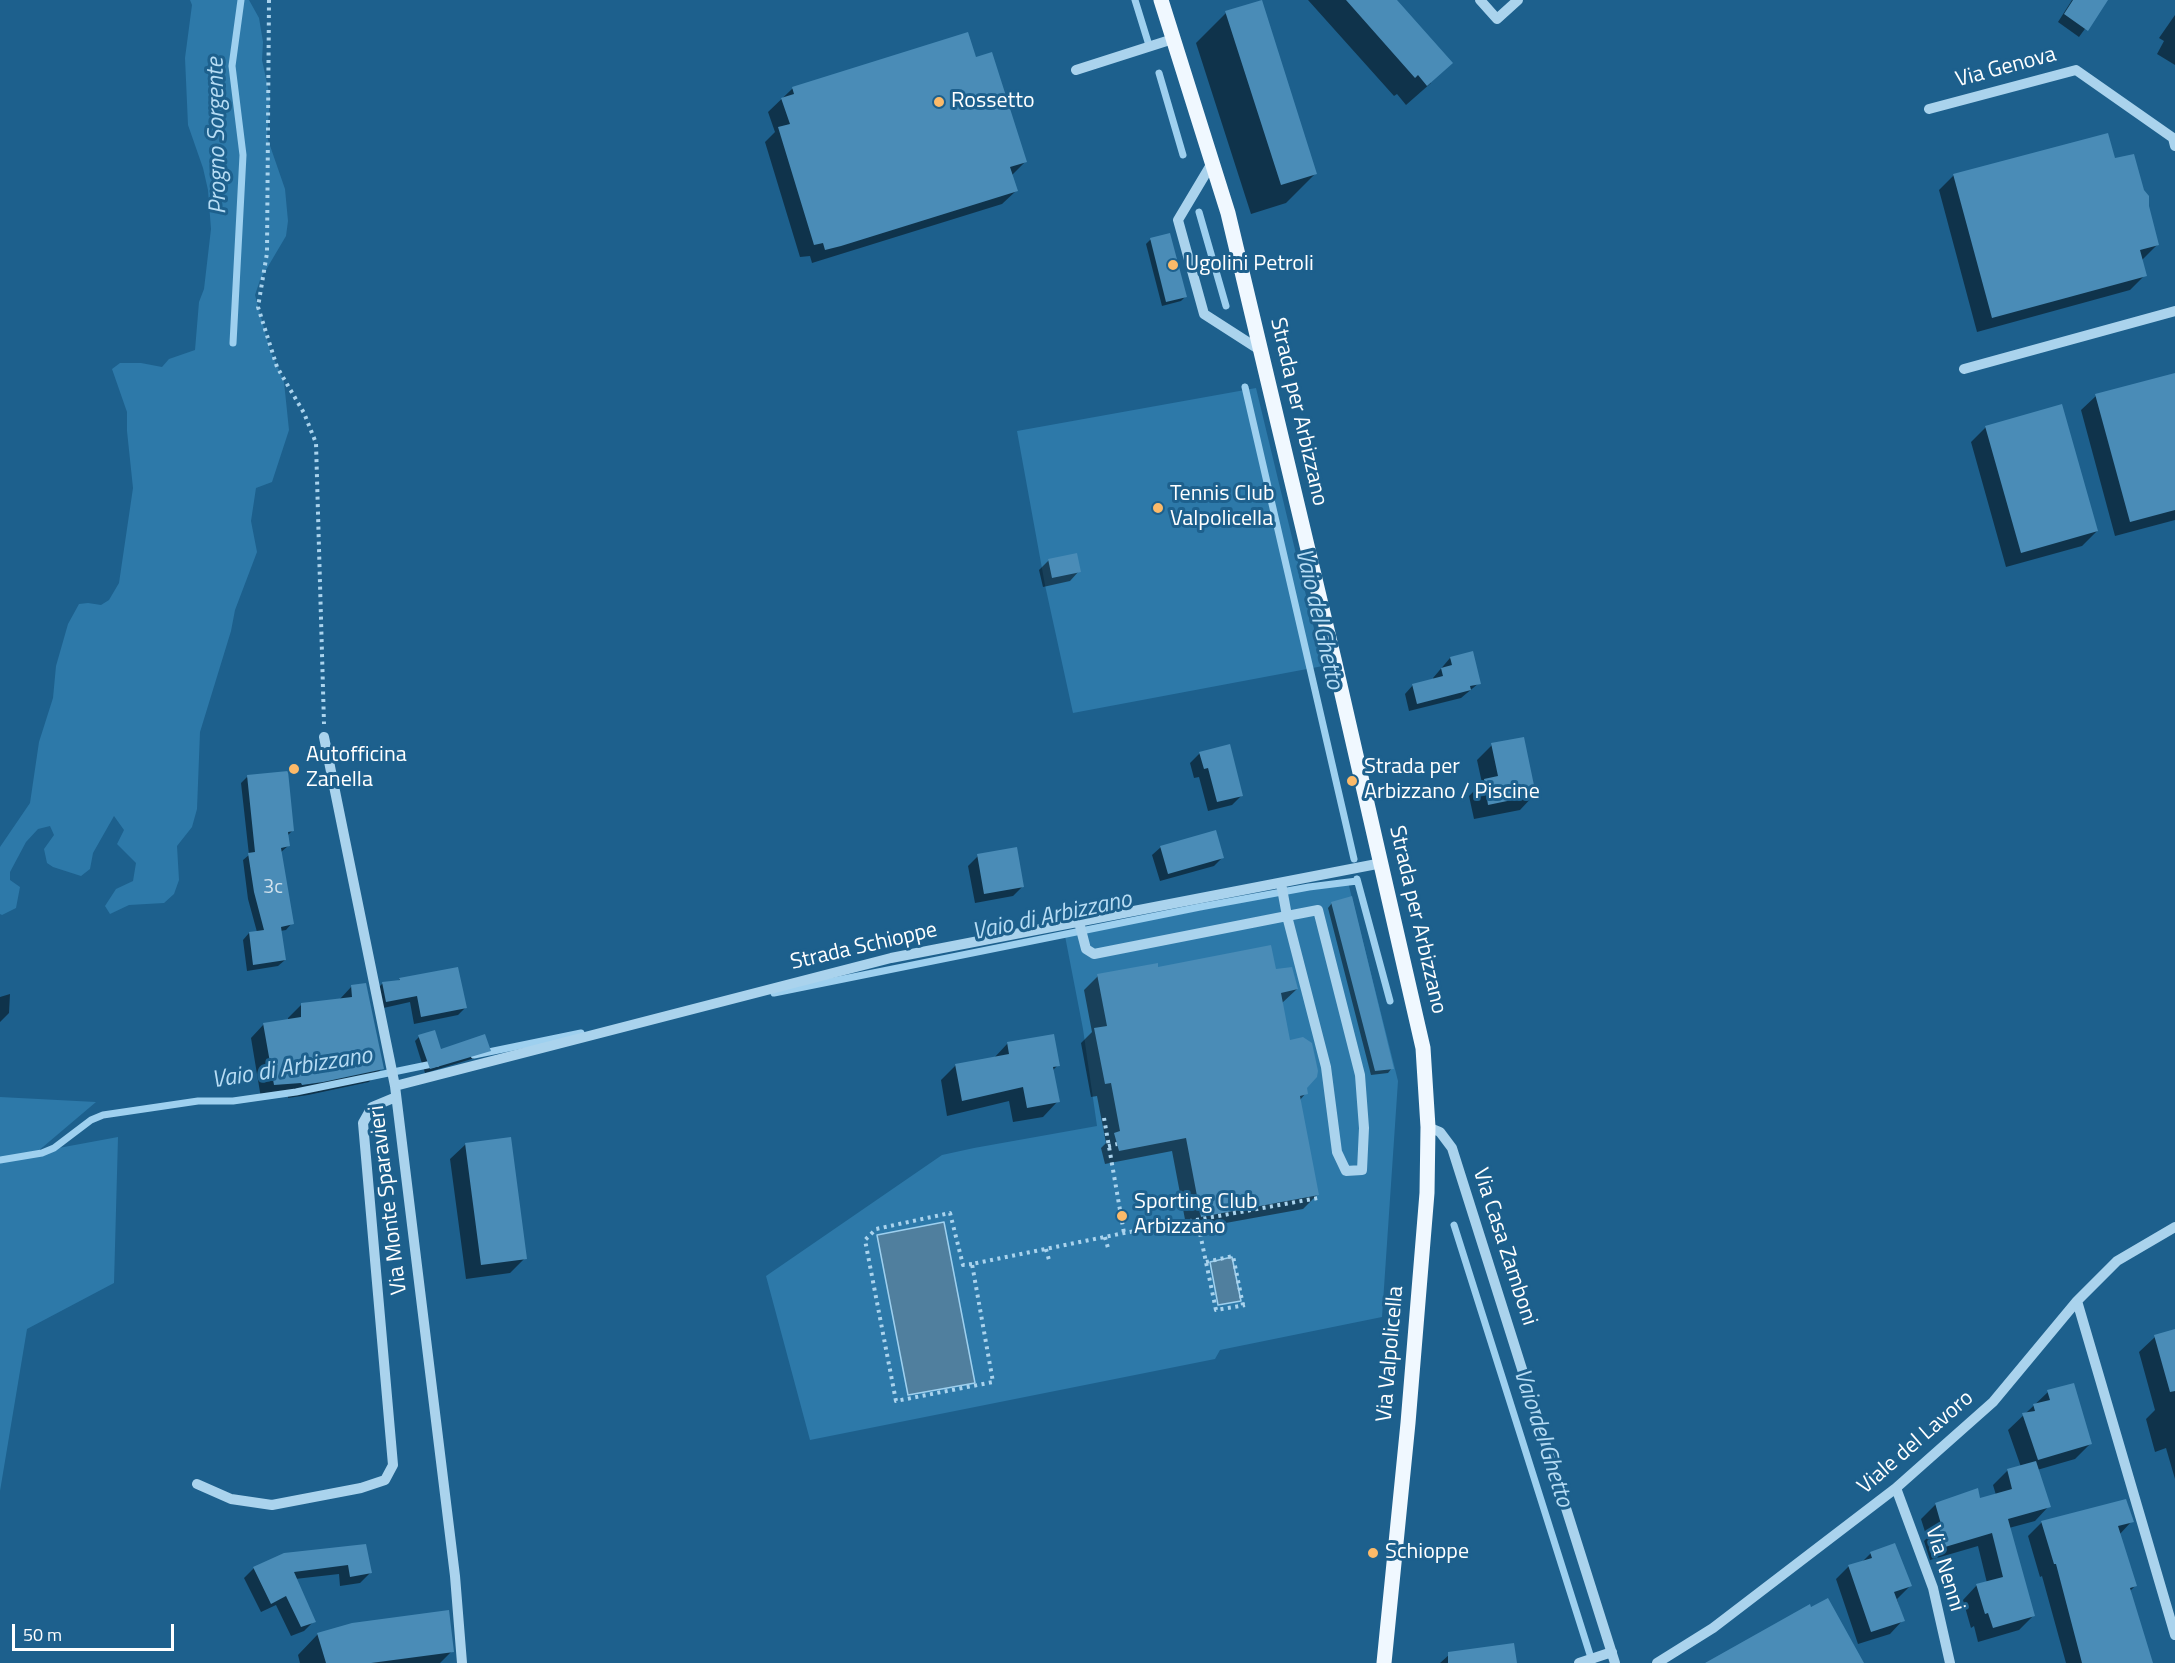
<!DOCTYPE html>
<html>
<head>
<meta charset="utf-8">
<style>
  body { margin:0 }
  #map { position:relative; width:2175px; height:1663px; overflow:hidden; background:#1d608d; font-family:"Titillium Web",sans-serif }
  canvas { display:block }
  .scale { position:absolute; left:12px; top:1624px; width:162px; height:27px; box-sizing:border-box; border:3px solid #fff; border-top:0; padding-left:8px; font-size:18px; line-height:21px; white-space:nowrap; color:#fff; -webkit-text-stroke:4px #1d608d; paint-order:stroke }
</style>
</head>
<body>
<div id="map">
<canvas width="2175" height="1663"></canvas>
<div class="scale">50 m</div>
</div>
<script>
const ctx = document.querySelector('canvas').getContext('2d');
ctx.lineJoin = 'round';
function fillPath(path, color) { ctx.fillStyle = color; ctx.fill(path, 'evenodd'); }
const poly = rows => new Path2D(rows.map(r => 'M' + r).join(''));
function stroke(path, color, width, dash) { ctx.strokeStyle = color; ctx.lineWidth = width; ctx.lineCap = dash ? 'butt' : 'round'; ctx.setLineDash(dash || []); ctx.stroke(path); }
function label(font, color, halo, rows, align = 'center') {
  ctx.font = font + ' "Titillium Web",sans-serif'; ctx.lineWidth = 6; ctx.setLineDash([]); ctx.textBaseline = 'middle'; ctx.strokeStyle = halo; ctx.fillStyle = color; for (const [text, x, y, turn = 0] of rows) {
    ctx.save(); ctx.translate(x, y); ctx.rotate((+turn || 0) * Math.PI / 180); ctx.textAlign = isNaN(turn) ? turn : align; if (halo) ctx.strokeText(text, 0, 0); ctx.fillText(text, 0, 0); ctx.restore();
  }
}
fillPath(poly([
  [190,0,249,0,259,18,263,42,262,60,270,97,267,137,285,189,288,221,286,236,260,280,255,295,270,350,284,382,289,430,272,482,256,488,251,521,257,552,235,610,231,631,200,732,197,809,192,827,177,846,179,880,174,894,164,903,129,905,110,914,105,906,116,889,133,881,136,863,117,844,124,830,114,816,93,853,90,869,81,876,53,867,47,863,44,849,54,835,50,826,38,829,26,842,10,872,10,880,20,887,16,908,2,915,0,914,0,847,30,803,39,742,53,698,56,666,68,624,79,604,88,603,101,605,109,600,119,583,133,488,127,431,127,412,112,369,120,363,141,363,162,367,169,359,195,350,199,302,204,289,211,229,208,190,203,168,188,125,185,58,192,5],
  [1256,388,1323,666,1073,713,1045,585,1017,431],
  [1348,882,1398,1081,1382,1317,1220,1350,1215,1359,810,1440,766,1276,942,1155,974,1148,1097,1126,1083,1029,1065,936],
  [0,1097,96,1102,37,1152,118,1137,114,1283,27,1329,0,1491]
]), '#2d79a9');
const water = poly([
  [944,1222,975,1383,908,1395,877,1235,944,1222],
  [1232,1257,1241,1301,1218,1305,1210,1262,1232,1257]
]);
fillPath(water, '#507f9e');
stroke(water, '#9ed0ef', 1.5);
fillPath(poly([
  [1308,0,1395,0,1431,83,1406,105,1397,94,1394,96],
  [2072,0,2106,0,2079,37,2058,22],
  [1226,13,1316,173,1286,203,1251,214,1196,43],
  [2175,15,2175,65,2157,54,2164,41,2159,38],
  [975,59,1025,162,1011,176,1016,191,1002,204,812,263,810,256,800,257,765,142,775,132,768,112,792,89],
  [2114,160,2147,206,2157,245,2141,261,2145,275,2130,290,1977,332,1939,190,1954,175],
  [1169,235,1185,297,1181,301,1162,306,1146,244,1150,240],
  [2175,374,2175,520,2115,536,2081,410,2096,396],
  [1986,427,2097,531,2082,546,2006,567,1971,442],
  [1049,560,1079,571,1070,581,1043,587,1039,570],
  [1450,658,1479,683,1461,698,1409,711,1405,694,1413,685,1434,680,1433,678],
  [1492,745,1535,794,1520,810,1474,819,1469,796,1482,783,1477,760],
  [1200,753,1242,795,1232,805,1208,811,1199,777,1194,778,1190,763],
  [247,777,293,830,287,836,288,846,280,853,292,923,286,930,280,931,285,960,278,966,247,971,243,940,249,933,257,932,248,899,243,860,249,855,241,783],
  [1161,847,1222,858,1214,866,1160,881,1152,855],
  [978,856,1023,886,1013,896,975,903,968,866],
  [1332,903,1392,1068,1388,1073,1371,1075,1328,908],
  [1157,968,1275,971,1297,989,1282,1003,1288,1042,1306,1093,1300,1100,1317,1195,1303,1209,1187,1230,1172,1151,1105,1164,1101,1148,1106,1143,1097,1096,1091,1097,1081,1043,1092,1032,1084,990,1098,976],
  [400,979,465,1008,458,1015,414,1024,410,1002,379,1009,375,991,382,984,397,982],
  [352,986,382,1068,369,1082,308,1095,288,1098,288,1095,261,1098,251,1038,264,1024,288,1021,288,1018,302,1004,339,1000],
  [10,994,9,1013,0,1022,0,997],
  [419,1037,440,1051,489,1051,485,1055,425,1073,415,1041],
  [1008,1043,1058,1065,1052,1071,1058,1101,1043,1117,1013,1122,1009,1101,947,1116,941,1080,956,1065,993,1059],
  [466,1144,525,1258,510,1273,466,1279,450,1159],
  [2175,1331,2175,1479,2166,1448,2155,1452,2146,1419,2155,1410,2139,1352,2155,1337],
  [2048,1392,2090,1444,2075,1459,2037,1470,2049,1506,2035,1521,2009,1528,2033,1616,2019,1630,1978,1642,1974,1626,1971,1628,1963,1600,1977,1585,1987,1583,1978,1546,1930,1560,1924,1541,1927,1538,1921,1519,1936,1504,1979,1500,1996,1495,1993,1485,2008,1470,2021,1467,2008,1430],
  [2132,1521,2119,1535,2135,1586,2130,1591,2151,1663,2066,1663,2042,1576,2040,1577,2028,1536,2042,1522],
  [365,1545,370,1573,360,1583,340,1586,339,1574,295,1579,314,1621,304,1631,291,1636,276,1605,261,1612,244,1578,254,1568],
  [1871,1553,1910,1586,1897,1599,1903,1620,1890,1634,1858,1644,1836,1579,1849,1566,1862,1562],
  [318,1634,452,1651,440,1663,300,1663,298,1655],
  [1450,1654,1516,1663,1440,1663]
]), '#0007');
stroke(poly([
  [1135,0,1148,42],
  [1159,73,1183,155],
  [1199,212,1226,306],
  [233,343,243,155,232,66,241,0],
  [1245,387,1354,859],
  [1357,879,1390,1001],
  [774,993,1200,907,1309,887,1357,881],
  [474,1055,581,1033],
  [0,1160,42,1153,54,1148,91,1120,103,1115,198,1101,233,1101,296,1092,437,1063],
  [1454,1225,1592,1661]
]), '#9ed0ef', 7);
fillPath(poly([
  [1262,0,1317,174,1281,185,1225,11],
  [1346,0,1397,0,1453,63,1427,86,1418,75,1415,78],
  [2073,0,2108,0,2088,31,2064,14],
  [968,32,976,57,992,52,1027,162,1010,167,1018,191,841,246,825,250,823,243,814,245,778,127,790,124,781,98,794,94,792,87],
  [2108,133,2115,158,2134,154,2144,190,2149,196,2149,206,2159,245,2140,250,2147,276,1992,318,1953,174],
  [1170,233,1187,297,1166,302,1150,238],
  [2175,373,2175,510,2130,522,2095,394],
  [2062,404,2098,531,2021,553,1985,426],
  [1077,553,1081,572,1052,578,1048,559],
  [1473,651,1481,684,1470,686,1471,690,1417,704,1412,684,1443,676,1441,668,1452,665,1450,657],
  [1524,737,1536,795,1488,805,1484,779,1498,776,1491,743],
  [1230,744,1243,796,1217,802,1208,768,1204,769,1199,752],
  [288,771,294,831,288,832,290,846,281,848,294,924,281,927,286,960,253,965,249,932,264,930,254,892,248,853,255,852,247,775],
  [1216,830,1224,858,1168,874,1160,846],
  [1017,847,1024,887,984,894,977,854],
  [1352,896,1394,1069,1375,1071,1331,902],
  [1271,945,1276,969,1292,967,1298,989,1281,993,1290,1040,1303,1037,1312,1043,1318,1071,1317,1077,1307,1088,1308,1094,1300,1096,1319,1195,1201,1217,1186,1138,1119,1151,1114,1133,1120,1131,1111,1083,1105,1084,1094,1028,1107,1026,1097,974,1158,963,1158,967],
  [458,967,467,1008,421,1017,417,996,386,1002,382,982,400,980,399,978],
  [366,983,384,1069,323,1082,302,1085,301,1083,274,1085,263,1023,301,1017,301,1003,352,997,351,985],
  [435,1030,441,1049,485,1034,491,1051,430,1069,418,1035],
  [1054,1034,1060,1066,1053,1067,1060,1102,1027,1108,1023,1087,962,1101,955,1064,1009,1054,1007,1042],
  [511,1137,527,1259,481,1265,465,1143],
  [2175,1329,2175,1391,2170,1392,2154,1335],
  [2074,1383,2092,1444,2038,1460,2022,1413,2035,1411,2033,1404,2050,1400,2047,1390],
  [2036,1461,2051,1507,2008,1519,2035,1616,1993,1628,1988,1613,1985,1614,1976,1584,2003,1577,1992,1533,1945,1547,1938,1525,1941,1524,1935,1503,1978,1488,1980,1498,2012,1489,2007,1469],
  [2126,1499,2134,1522,2118,1526,2137,1586,2130,1588,2153,1663,2082,1663,2056,1564,2054,1564,2041,1521],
  [1895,1543,1912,1586,1894,1592,1905,1621,1871,1632,1848,1565,1872,1558,1870,1552],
  [366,1544,372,1573,350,1577,348,1565,294,1572,316,1622,301,1627,286,1596,271,1604,253,1567,284,1553],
  [1828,1598,1864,1663,1705,1663,1810,1604,1811,1607],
  [449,1610,454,1652,371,1663,326,1663,317,1633,352,1623],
  [1514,1643,1517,1663,1448,1663,1448,1652]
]), '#4a8cb7');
stroke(poly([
  [269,0,267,253,258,307,277,367,304,413,316,443,324,724],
  [1104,1118,1124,1233],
  [1108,1146,1117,1144],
  [1197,1219,1216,1310,1245,1305],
  [1167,1225,1169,1236],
  [1105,1237,1108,1248],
  [1046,1249,1049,1260],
  [1206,1262,1233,1256,1243,1305],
  [972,1264,963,1265,950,1213,876,1229,865,1240,896,1401,993,1382,972,1264,1124,1233,1318,1198]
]), '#aad3ed', 4, [3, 4.5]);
stroke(poly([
  [1480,0,1497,19,1518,0],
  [1076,70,1173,39],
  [1929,109,2076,70,2173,138,2175,146],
  [1212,163,1178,220,1204,314,1260,350],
  [1964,369,2175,311],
  [324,737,395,1086,455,1576,462,1663],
  [1079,922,1086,949,1094,954,1287,916,1326,1067,1337,1152,1346,1171,1362,1170,1364,1128,1360,1075,1318,910,1287,916,1281,883],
  [395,1086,891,958,1382,863],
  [1428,1127,1440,1132,1452,1148,1615,1663],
  [2077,1301,2175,1635],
  [197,1484,231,1499,272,1505,361,1488,385,1480,393,1465,363,1123,372,1107,396,1097],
  [1896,1488,1933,1588,1950,1663],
  [1579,1663,1612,1652],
  [1657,1663,1713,1628,1896,1488,1993,1402,2077,1301,2117,1261,2175,1227]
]), '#aad3ed', 10);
stroke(poly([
  [1161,0,1228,213,1334,659,1423,1048,1428,1127,1427,1193,1408,1423,1384,1663]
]), '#f0f8ff', 15);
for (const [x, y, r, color] of [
  [939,102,6,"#fcba69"],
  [1173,265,6,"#fcba69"],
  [1158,508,6,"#fcba69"],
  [294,769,6,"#fcba69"],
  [1352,781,6,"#fcba69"],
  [1122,1216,6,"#fcba69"],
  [1373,1553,6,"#fcba69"]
]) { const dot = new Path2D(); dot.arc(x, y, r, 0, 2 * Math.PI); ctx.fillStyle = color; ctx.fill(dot); stroke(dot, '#1d608d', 2); }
label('20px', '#d2e2ed', null, [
  ["3c",273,888]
]);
label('22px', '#fff', '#1d608d', [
  ["Via Genova",2006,68,-15],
  ["Strada per Arbizzano",1298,412,77],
  ["Strada per Arbizzano",1417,920,77],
  ["Strada Schioppe",864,947,-13],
  ["Via Monte Sparavieri",389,1200,-97],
  ["Via Casa Zamboni",1504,1247,72],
  ["Via Valpolicella",1391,1354,-85],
  ["Viale del Lavoro",1916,1443,-41],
  ["Via Nenni",1944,1569,73]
]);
label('22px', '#fff', '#1d608d', [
  ["Rossetto",951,102],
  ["Ugolini Petroli",1185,265],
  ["Tennis Club",1170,495],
  ["Valpolicella",1170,520],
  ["Autofficina",306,756],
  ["Zanella",306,781],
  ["Strada per",1364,768],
  ["Arbizzano / Piscine",1364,793],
  ["Sporting Club",1134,1203],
  ["Arbizzano",1134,1228],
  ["Schioppe",1385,1553]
], 'left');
label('italic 24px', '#b6dcf4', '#1d608d', [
  ["Progno Sorgente",218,136,-91],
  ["Vaio del Ghetto",1318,619,77],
  ["Vaio di Arbizzano",1052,917,-12],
  ["Vaio di Arbizzano",292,1069,-9],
  ["Vaio del Ghetto",1542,1438,72]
]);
</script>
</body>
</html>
